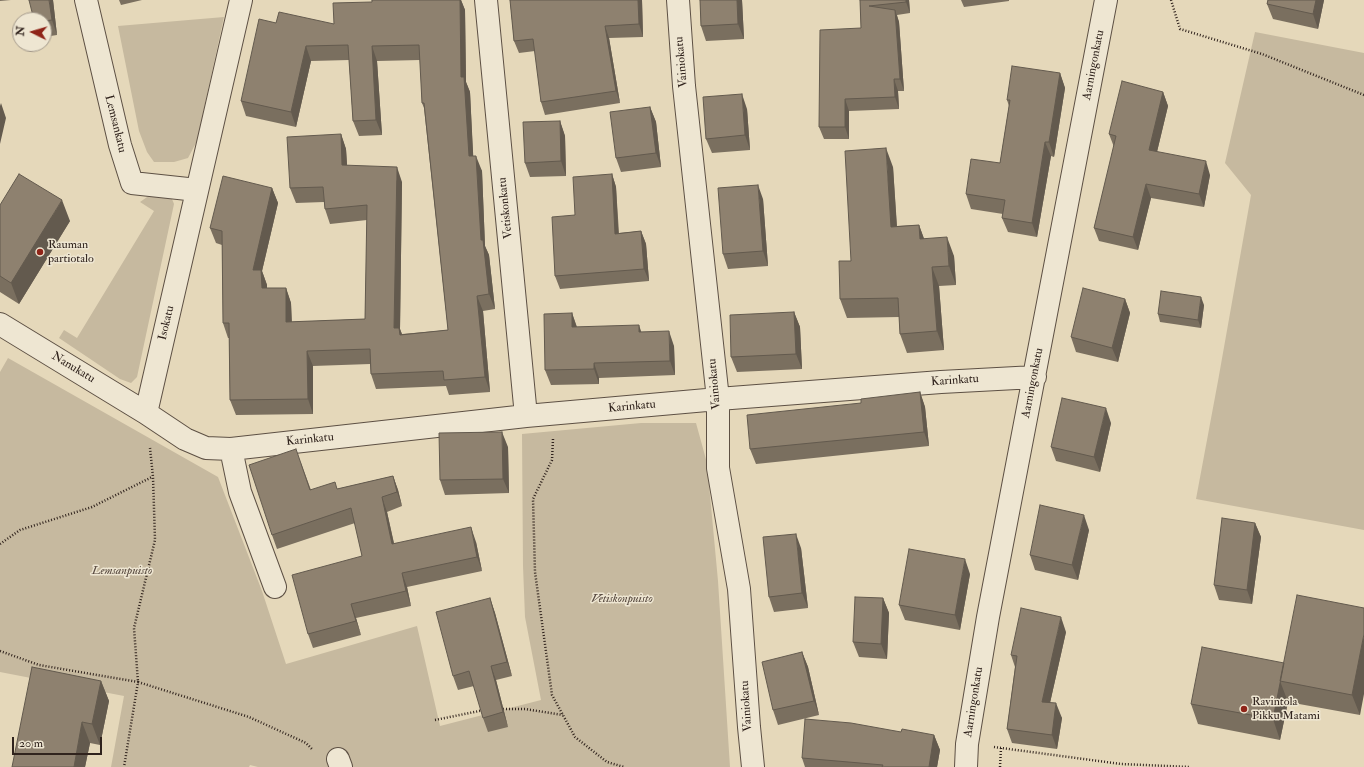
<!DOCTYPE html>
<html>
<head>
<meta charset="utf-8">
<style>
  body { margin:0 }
  #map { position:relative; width:1364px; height:767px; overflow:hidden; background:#e5d8ba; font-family:"IM FELL Double Pica",serif }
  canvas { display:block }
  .north { position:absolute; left:12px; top:12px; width:40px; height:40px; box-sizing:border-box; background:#eee6d2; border:1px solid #a2988a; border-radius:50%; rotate:275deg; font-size:11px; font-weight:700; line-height:16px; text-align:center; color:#30231d }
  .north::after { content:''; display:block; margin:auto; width:14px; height:18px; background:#8f2418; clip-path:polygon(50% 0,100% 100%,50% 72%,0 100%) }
  .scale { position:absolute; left:12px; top:737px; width:90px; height:18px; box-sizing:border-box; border:2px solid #30231d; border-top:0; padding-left:5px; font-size:12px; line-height:14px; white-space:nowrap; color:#30231d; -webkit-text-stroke:3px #eee6d2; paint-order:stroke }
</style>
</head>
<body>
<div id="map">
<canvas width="1364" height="767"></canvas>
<div class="north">N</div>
<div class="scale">20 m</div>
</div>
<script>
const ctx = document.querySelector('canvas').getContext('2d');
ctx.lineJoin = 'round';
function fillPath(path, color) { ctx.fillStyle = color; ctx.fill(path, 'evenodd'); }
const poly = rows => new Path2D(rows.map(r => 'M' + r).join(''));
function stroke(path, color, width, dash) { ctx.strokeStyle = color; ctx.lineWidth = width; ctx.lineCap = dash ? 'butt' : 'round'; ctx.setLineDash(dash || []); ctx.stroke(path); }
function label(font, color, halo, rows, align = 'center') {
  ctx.font = font + ' "IM FELL Double Pica",serif'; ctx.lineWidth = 3; ctx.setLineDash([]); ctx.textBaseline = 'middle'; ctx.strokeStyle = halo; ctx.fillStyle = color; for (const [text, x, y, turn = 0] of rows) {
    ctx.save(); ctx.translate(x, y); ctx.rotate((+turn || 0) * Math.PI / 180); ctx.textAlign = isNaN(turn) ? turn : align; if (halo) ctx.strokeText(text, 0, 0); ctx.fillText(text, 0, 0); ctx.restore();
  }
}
fillPath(poly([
  [224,17,197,141,188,158,174,162,154,162,147,152,139,131,118,26],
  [1255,32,1364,53,1364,530,1196,499,1218,381,1251,195,1225,163],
  [164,194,172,199,174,204,137,377,131,383,120,379,59,338,64,330,77,338,154,211,140,202,150,195],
  [8,358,218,477,262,591,286,664,417,626,440,726,541,700,525,617,523,566,522,434,641,423,696,423,707,463,718,581,730,767,258,767,250,765,249,767,111,767,124,696,0,672,0,372]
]), '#c6b99f');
const street = poly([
  [86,0,120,145,132,183,197,190],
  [241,0,146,413,185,439,206,448,231,449,240,492,275,587],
  [486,0,526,416],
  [678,0,684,86,718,399,718,468,739,589,749,727,753,767],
  [0,324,146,413],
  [231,449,526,416,718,399,941,382,1035,377],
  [338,759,341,767],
  [966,767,967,744,988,617,1106,0]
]);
stroke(street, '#5d5044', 24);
stroke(poly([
  [1171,0,1180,29,1262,54,1364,95],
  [553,439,552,460,533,499,535,572,552,695,575,737,607,762,624,767],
  [150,448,153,477,155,540,134,628,138,682,249,717,306,743,313,750],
  [0,544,20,530,92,507,152,477],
  [0,651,39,665,138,682,124,767],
  [500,709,525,709,563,715],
  [435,720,484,710],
  [994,747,1121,764,1190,767],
  [1000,767,1001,748]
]), '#30231d', 2.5, [1, 2]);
stroke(street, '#eee6d2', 22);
fillPath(poly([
  [0,0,11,0,0,1],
  [53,0,57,35,44,37,44,20],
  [119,0,142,0,121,5],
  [372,0,461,0,465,10,466,82,470,92,473,156,482,171,485,246,489,255,495,309,483,311,490,392,449,395,446,386,376,389,371,374,370,364,313,366,313,414,236,415,230,400,229,338,228,338,223,323,222,245,216,243,210,228,272,188,278,203,262,271,267,285,267,288,286,288,291,303,292,322,365,319,367,220,330,224,325,209,324,202,296,203,290,188,341,134,346,149,347,165,402,182,400,329,402,334,448,330,424,108,422,103,420,60,377,61,382,135,359,136,353,121,349,60,311,61,296,127,246,116,241,101,276,23,334,24,372,2],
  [510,0,642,0,643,37,609,38,620,103,545,115,541,102,535,51,519,53,514,41],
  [700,0,742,0,744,39,706,41,701,26],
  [860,0,909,0,910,13,897,15,899,22,904,91,898,91,899,109,849,111,849,139,824,139,819,127,861,28],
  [961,0,1009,0,1009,1,964,7],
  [1268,0,1324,0,1318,29,1273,19,1267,4],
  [1060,73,1065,88,1054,157,1051,156,1037,237,1008,232,1002,218,1003,214,971,209,966,194,1000,163,1009,106,1007,100],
  [1163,92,1168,106,1157,152,1210,175,1204,207,1151,198,1138,250,1099,241,1094,228,1114,147,1109,134],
  [650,107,656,122,661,167,621,172,616,158],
  [747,109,750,150,712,153,706,139],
  [560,121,565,136,566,176,530,177,525,163],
  [893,167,897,226,919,225,924,239,954,256,956,285,939,286,944,350,907,353,900,334,899,317,847,318,840,299,851,261],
  [612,174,616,187,619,233,641,231,646,244,649,281,560,289,555,276,575,215],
  [763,199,768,266,728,269,723,254],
  [0,205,70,221,19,304,0,292],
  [1125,299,1130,313,1118,362,1076,352,1071,337],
  [1204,305,1201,328,1160,322,1158,314],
  [794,312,800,327,802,369,737,372,731,357],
  [572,313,577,327,641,332,674,346,675,375,599,378,599,384,551,385,545,370],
  [920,392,925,407,929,446,756,464,750,449,861,403],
  [1111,423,1100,472,1056,461,1051,447],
  [508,447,509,493,445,495,440,480],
  [301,463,311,490,337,489,393,476,398,490,402,506,387,512,394,543,476,542,482,571,407,587,411,606,356,618,361,635,313,648,308,634,362,556,355,523,277,549,272,535],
  [1255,523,1261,537,1252,604,1219,600,1214,585],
  [1089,530,1078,580,1035,570,1030,555],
  [801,548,808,608,774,612,769,597],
  [970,574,960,630,905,620,899,605],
  [490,598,495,613,512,676,496,680,508,727,488,732,483,718,474,686,458,690,453,676],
  [883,598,889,613,887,659,859,657,853,642],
  [1364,608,1360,715,1288,702,1280,740,1198,724,1191,704,1284,663],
  [1066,632,1050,703,1062,718,1057,749,1012,743,1007,729,1015,667,1011,655],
  [802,652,808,667,819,715,778,725,773,710],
  [101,681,109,701,100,745,90,743,85,767,12,767],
  [934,735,940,750,937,767,805,767,802,758]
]), '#7a6f5f');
fillPath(poly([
  [49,0,53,0,57,35,52,20],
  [460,0,461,0,465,10,466,82,470,92,474,171,469,156,461,77],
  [638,0,642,0,643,37,639,24],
  [737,0,742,0,744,39,738,24],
  [906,0,909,0,910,13,906,2],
  [1316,0,1324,0,1318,29,1313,14],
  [895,10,899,22,904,91,900,79],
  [605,26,609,38,620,103,616,91],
  [306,46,311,61,296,127,291,112],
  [372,46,377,61,382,135,376,120],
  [1060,73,1065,88,1054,157,1049,142],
  [894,79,898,91,899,109,895,97],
  [1163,92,1168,106,1154,164,1149,150],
  [742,94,747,109,750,150,745,135],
  [845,99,849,111,849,139,845,127],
  [1,103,6,118,0,144,0,106],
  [650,107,656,122,661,167,656,153],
  [560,121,565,136,566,176,561,161],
  [341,134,346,149,348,180,342,165],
  [1045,142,1051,156,1037,237,1032,223],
  [886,148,893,167,898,246,891,227],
  [476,156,482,171,485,246,489,255,495,309,489,294,481,240],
  [1206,161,1210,175,1204,207,1199,194],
  [397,167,402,182,400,329,405,343,394,328],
  [612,174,616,187,619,246,615,234],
  [1146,184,1151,198,1138,250,1133,237],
  [758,185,763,199,768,266,763,251],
  [272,188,278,203,262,271,267,285,267,303,262,288,253,270],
  [62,200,70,221,19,304,11,283],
  [919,225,926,244,920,239],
  [641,231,646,244,649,281,644,269],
  [947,237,954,256,956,285,949,266],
  [932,267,939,286,944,350,937,331],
  [286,288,291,303,292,337,286,322],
  [477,296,483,311,490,392,485,377],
  [1201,297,1204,305,1201,328,1198,320],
  [1125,299,1130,313,1118,362,1112,348],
  [794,312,800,327,802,369,796,354],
  [572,313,577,328,572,327],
  [639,325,644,340,639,332],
  [669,331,674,346,675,375,670,361],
  [307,351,313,366,313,414,308,399],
  [594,363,599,378,599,384,594,369],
  [920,392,925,407,929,446,924,432],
  [1106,408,1111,423,1100,472,1094,457],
  [502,432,508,447,509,493,503,479],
  [393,476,398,490,402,506,397,492],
  [382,497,387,512,397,558,392,544],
  [1084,515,1089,530,1078,580,1072,565],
  [1255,523,1261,537,1252,604,1247,590],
  [471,527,476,542,482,571,477,557],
  [796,534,801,548,808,608,802,593],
  [965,559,970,574,960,630,955,615],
  [402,573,407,587,411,606,406,591],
  [490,598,495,613,512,676,507,662],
  [883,598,889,613,887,659,881,644],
  [351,604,356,618,361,635,356,621],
  [1061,617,1066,632,1047,716,1042,702],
  [1364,634,1364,694,1360,715,1352,695],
  [802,652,808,667,819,715,814,701],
  [491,666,496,680,508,727,503,712],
  [101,681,109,701,100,745,92,724],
  [1280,681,1288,702,1280,740,1273,719],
  [1056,703,1062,718,1057,749,1052,735],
  [82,722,90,743,85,767,74,767],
  [934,735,940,750,937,767,929,767]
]), '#635a4e');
const building = poly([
  [29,0,49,0,52,20,44,21,44,20,34,20,29,0],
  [372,0,460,0,461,77,464,77,469,156,476,156,481,240,483,240,489,294,477,296,485,377,444,380,443,371,371,374,370,349,307,351,308,399,230,400,229,323,223,323,222,231,210,228,223,176,272,188,253,270,261,270,262,288,286,288,286,322,365,319,367,205,325,209,323,187,290,188,287,137,341,134,342,165,397,167,394,328,399,328,400,335,448,330,424,103,422,103,419,45,372,46,376,120,353,121,348,45,306,46,291,112,241,101,259,19,276,23,279,12,334,24,333,3,372,2,372,0],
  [510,0,638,0,639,24,605,26,616,91,541,102,533,39,514,41,510,0],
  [700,0,737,0,738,24,701,26,700,0],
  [860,0,906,0,906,2,869,6,895,10,900,79,894,79,895,97,845,99,845,127,819,127,820,30,861,28,860,0],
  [1268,0,1316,0,1313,14,1267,4,1268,0],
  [1012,66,1060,73,1049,142,1045,142,1032,223,1002,218,1005,200,966,194,971,159,1000,163,1010,100,1007,100,1012,66],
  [1122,81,1163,92,1149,150,1206,161,1199,194,1146,184,1133,237,1094,228,1116,136,1109,134,1122,81],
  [742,94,745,135,706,139,703,97,742,94],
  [650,107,656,153,616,158,610,112,650,107],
  [560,121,561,161,525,163,523,122,560,121],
  [886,148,891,227,919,225,920,239,947,237,949,266,932,267,937,331,900,334,898,298,840,299,839,261,851,261,845,151,886,148],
  [19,174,62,200,11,283,0,276,0,205,19,174],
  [612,174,615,234,641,231,644,269,555,276,552,217,575,215,573,177,612,174],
  [758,185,763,251,723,254,718,188,758,185],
  [1083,288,1125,299,1112,348,1071,337,1083,288],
  [1161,291,1201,297,1198,320,1158,314,1161,291],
  [794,312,796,354,731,357,730,315,794,312],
  [572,313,572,327,639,325,639,332,669,331,670,361,594,363,594,369,545,370,544,314,572,313],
  [920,392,924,432,750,449,747,415,861,403,861,399,920,392],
  [1062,398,1106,408,1094,457,1051,447,1062,398],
  [502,432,503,479,440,480,439,433,502,432],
  [296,449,310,490,335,482,337,489,393,476,397,492,382,497,392,544,471,527,477,557,402,573,406,591,351,604,356,621,308,634,292,575,362,556,351,508,272,535,249,465,296,449],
  [1040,505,1084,515,1072,565,1030,555,1040,505],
  [1222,518,1255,523,1247,590,1214,585,1222,518],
  [796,534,802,593,769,597,763,537,796,534],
  [909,549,965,559,955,615,899,605,909,549],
  [1297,595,1364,608,1364,634,1352,695,1280,681,1297,595],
  [855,597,883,598,881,644,853,642,855,597],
  [490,598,507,662,491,666,503,712,483,718,469,671,453,676,436,612,490,598],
  [1021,608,1061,617,1042,702,1056,703,1052,735,1007,729,1017,656,1011,655,1021,608],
  [1202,647,1284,663,1273,719,1191,704,1202,647],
  [802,652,814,701,773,710,762,662,802,652],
  [32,667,101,681,92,724,82,722,74,767,12,767,32,667],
  [805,719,851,723,901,732,902,729,934,735,929,767,882,767,883,765,802,758,805,719]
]);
fillPath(building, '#8e816f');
stroke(building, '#635a4e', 1);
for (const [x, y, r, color] of [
  [40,252,4,"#8f2418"],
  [1244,709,4,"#8f2418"]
]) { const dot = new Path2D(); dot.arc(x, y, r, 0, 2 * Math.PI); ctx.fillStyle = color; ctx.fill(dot); stroke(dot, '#eee6d2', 1.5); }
label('12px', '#30231d', '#eee6d2', [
  ["Vainiokatu",682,62,-95],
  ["Aarningonkatu",1094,65,-79],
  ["Lemsankatu",115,124,76],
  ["Vetiskonkatu",506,208,-96],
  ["Isokatu",167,323,-77],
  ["Nanukatu",73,368,31],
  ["Karinkatu",955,381,-4],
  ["Aarningonkatu",1033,383,-79],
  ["Vainiokatu",715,384,-95],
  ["Karinkatu",632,407,-5],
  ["Karinkatu",310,440,-6],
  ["Aarningonkatu",974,702,-81],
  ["Vainiokatu",747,706,-94]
]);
label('12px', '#30231d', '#eee6d2', [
  ["Rauman",48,245],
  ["partiotalo",48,259],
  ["Ravintola",1252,702],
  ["Pikku Matami",1252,716]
], 'left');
label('italic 12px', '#56483e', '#eee6d2', [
  ["Lemsanpuisto",122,571],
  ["Vetiskonpuisto",622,599]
]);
</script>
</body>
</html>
